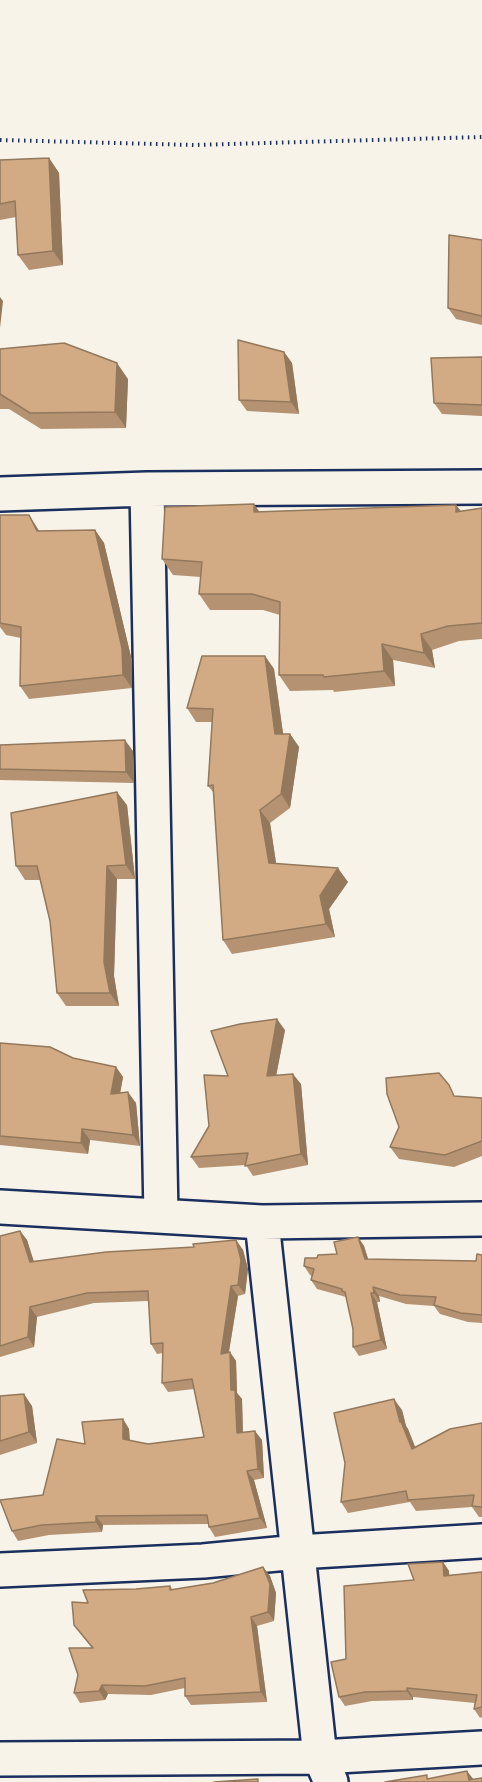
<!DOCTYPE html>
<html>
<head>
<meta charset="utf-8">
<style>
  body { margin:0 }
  canvas { display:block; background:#f7f3e8 }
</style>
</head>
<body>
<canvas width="482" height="1782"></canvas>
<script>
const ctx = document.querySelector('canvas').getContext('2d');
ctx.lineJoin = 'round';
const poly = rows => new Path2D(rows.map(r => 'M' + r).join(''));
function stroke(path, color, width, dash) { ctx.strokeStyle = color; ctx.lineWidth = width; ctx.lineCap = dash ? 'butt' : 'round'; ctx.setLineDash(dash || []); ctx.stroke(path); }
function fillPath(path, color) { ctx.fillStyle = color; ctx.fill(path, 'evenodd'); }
const minor = poly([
  [147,489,161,1216],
  [0,494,147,489,482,487],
  [0,1207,262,1222,482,1219],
  [262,1222,320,1757,331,1782],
  [0,1570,203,1561,298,1552,482,1541],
  [0,1759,320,1757,482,1748]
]);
stroke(minor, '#1b2f5e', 38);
stroke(poly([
  [0,140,194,145,482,137]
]), '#1b2f5e', 4, [1.5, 4.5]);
stroke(minor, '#f7f3e8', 33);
fillPath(poly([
  [49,158,59,173,63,265,29,270,18,255,16,217,0,220,0,160],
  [482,240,482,325,456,319,448,308],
  [0,349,128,379,126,428,41,429,9,409,0,409],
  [284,352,292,363,299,414,247,411,239,400],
  [482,357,482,416,442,414,434,403],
  [254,504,259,512,456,505,461,511,482,508,482,639,459,641,432,650,435,668,393,660,395,686,334,692,333,690,290,691,279,675,280,615,263,610,210,610,199,594,201,577,173,575,162,559],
  [95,530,104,543,132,661,132,688,29,699,20,686,21,638,6,635,0,627,0,623,39,531],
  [265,656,274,669,283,734,290,734,299,747,290,808,270,823,276,863,348,882,329,909,335,937,232,954,223,940,214,793,208,786,212,722,196,722,187,708],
  [0,745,133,751,134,783,0,780],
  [127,805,135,879,117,879,114,976,119,1006,66,1006,57,993,50,921,40,880,25,880,16,866],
  [285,1030,276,1075,301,1084,308,1165,253,1176,246,1165,199,1168,191,1157,209,1126,228,1076],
  [0,1043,116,1067,123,1077,120,1093,136,1103,140,1146,90,1140,88,1154,0,1145],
  [457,1096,482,1098,482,1156,454,1167,399,1159,390,1147],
  [20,1231,27,1240,33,1261,194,1247,236,1240,243,1250,248,1269,245,1294,238,1296,229,1352,236,1361,237,1393,242,1399,243,1432,262,1440,264,1478,254,1480,267,1528,215,1537,209,1527,208,1524,103,1525,102,1532,49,1535,18,1541,12,1531,85,1444,123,1419,129,1429,130,1441,148,1444,204,1437,194,1389,168,1392,162,1383,163,1353,157,1354,151,1344,149,1301,94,1303,37,1317,34,1347,0,1357,0,1236],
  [358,1237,364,1246,368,1259,476,1261,482,1255,482,1323,468,1322,440,1314,434,1306,406,1304,379,1296,380,1302,377,1302,387,1349,359,1356,353,1347,353,1329,346,1297,317,1289,311,1280,312,1276,310,1275,304,1266,317,1258,337,1254],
  [0,1396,32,1406,37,1443,0,1455],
  [402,1410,406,1426,408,1429,415,1447,482,1423,482,1517,479,1517,472,1507,416,1511,410,1502,348,1513,341,1502],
  [443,1562,449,1571,449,1575,482,1572,482,1717,480,1718,474,1709,475,1703,413,1697,413,1700,372,1701,345,1706,339,1697,346,1659,414,1580],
  [263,1567,270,1576,276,1593,274,1621,257,1626,267,1702,191,1705,185,1696,185,1688,151,1695,108,1694,105,1700,80,1703,74,1693,78,1675,92,1648,74,1625,88,1603,136,1589,170,1586,173,1590,213,1583]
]), '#b59372');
fillPath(poly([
  [49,158,59,173,63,265,53,251],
  [0,297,3,301,0,328],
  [284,352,292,363,299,414,291,402],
  [117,363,128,379,126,428,115,412],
  [254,504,265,520,254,512],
  [456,505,467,520,456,512],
  [29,515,38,529,46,544,37,531],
  [95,530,104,543,132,661,132,688,123,675],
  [421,634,432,650,435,668,424,653],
  [382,644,393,660,395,686,384,671],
  [265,656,274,669,285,747,275,734],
  [290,734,299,747,290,808,281,794],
  [125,740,133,751,134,783,126,772],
  [117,792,127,805,135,879,126,865],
  [260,810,270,823,278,876,269,863],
  [107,866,117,879,114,976,119,1006,110,993,104,962],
  [338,868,348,882,329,909,335,937,326,924,320,896],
  [277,1019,285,1030,274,1087,267,1076],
  [116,1067,123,1077,118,1105,111,1094],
  [293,1074,301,1084,308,1165,301,1154],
  [128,1092,136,1103,140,1146,133,1135],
  [82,1129,90,1140,88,1154,81,1143],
  [20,1231,27,1240,37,1271,30,1262],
  [358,1237,364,1246,371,1268,365,1259],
  [236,1240,243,1250,248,1269,245,1294,238,1285],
  [231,1286,238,1296,227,1363,221,1354],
  [373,1287,379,1296,380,1302,374,1293],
  [371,1293,377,1302,387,1349,381,1340],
  [30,1307,37,1317,34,1347,28,1337],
  [230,1352,236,1361,237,1393,242,1399,243,1442,237,1433,231,1390],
  [24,1394,32,1406,37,1443,29,1432],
  [394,1399,402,1410,406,1426,408,1429,420,1459,412,1449,400,1422],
  [123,1419,129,1429,130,1449,123,1439],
  [255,1431,262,1440,264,1478,258,1469],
  [247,1471,254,1480,267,1528,260,1518],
  [96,1516,103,1525,102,1532,96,1522],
  [443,1562,449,1571,450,1585,444,1576],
  [263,1567,270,1576,276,1593,274,1621,268,1612],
  [251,1617,257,1626,267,1702,261,1692],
  [102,1685,108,1694,105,1700,99,1691],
  [407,1688,413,1697,413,1700,407,1691],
  [467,1771,474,1780,469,1780]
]), '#93785c');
const building = poly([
  [49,158,53,251,18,255,15,201,0,204,0,160,49,158],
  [449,235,482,240,482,316,448,308,449,235],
  [238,340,284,352,291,402,239,400,238,340],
  [64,343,117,363,115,412,30,413,0,394,0,349,64,343],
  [482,357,482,405,434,403,431,358,482,357],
  [254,504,254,512,456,505,456,512,482,508,482,623,448,626,421,634,424,653,382,644,384,671,324,677,323,675,279,675,280,602,252,594,199,594,202,562,162,559,165,507,254,504],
  [0,515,29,515,37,531,95,530,122,648,123,675,20,686,21,627,0,623,0,515],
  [202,656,265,656,275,734,290,734,281,794,260,810,269,863,338,868,320,896,326,924,223,940,213,785,208,786,213,709,187,708,202,656],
  [125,740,126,772,0,769,0,745,125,740],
  [117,792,126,865,107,866,104,962,110,993,57,993,50,921,37,866,16,866,11,813,117,792],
  [277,1019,267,1076,293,1074,301,1154,245,1166,248,1153,191,1157,209,1126,204,1075,228,1076,211,1031,240,1024,277,1019],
  [0,1043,50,1047,73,1058,116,1067,111,1094,128,1092,133,1135,82,1129,81,1143,0,1136,0,1043],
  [439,1073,449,1085,454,1096,482,1098,482,1141,445,1155,390,1147,399,1127,387,1094,386,1078,439,1073],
  [20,1231,30,1262,106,1252,194,1247,193,1244,236,1240,241,1260,238,1285,231,1286,221,1354,230,1352,231,1390,235,1390,237,1433,255,1431,258,1469,247,1471,260,1518,209,1527,207,1515,96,1516,96,1522,42,1525,12,1531,0,1500,43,1495,57,1439,85,1444,82,1422,123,1419,123,1439,148,1444,204,1437,192,1379,162,1383,163,1343,151,1344,148,1291,87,1293,30,1307,28,1337,0,1346,0,1236,20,1231],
  [358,1237,365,1259,476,1261,477,1254,482,1255,482,1315,461,1313,434,1305,436,1297,400,1295,373,1287,374,1293,371,1293,381,1340,353,1347,353,1329,345,1292,342,1291,342,1289,311,1280,314,1269,304,1266,305,1258,317,1258,318,1255,337,1254,334,1242,358,1237],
  [24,1394,29,1432,0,1441,0,1396,24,1394],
  [394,1399,400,1422,400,1419,412,1449,450,1429,482,1423,482,1507,472,1506,474,1495,408,1500,406,1491,341,1502,345,1463,334,1413,394,1399],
  [443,1562,444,1576,482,1572,482,1707,474,1709,477,1695,407,1688,407,1691,365,1692,339,1697,331,1662,346,1659,344,1586,414,1580,408,1564,443,1562],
  [263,1567,270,1584,268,1612,251,1617,261,1692,185,1696,185,1678,145,1686,102,1685,99,1691,74,1693,78,1675,69,1648,93,1648,74,1625,72,1602,88,1603,83,1590,136,1589,170,1586,170,1590,213,1583,263,1567],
  [467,1771,469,1780,482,1778,482,1782,385,1782,427,1775,427,1779,467,1771],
  [258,1779,258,1782,214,1782,258,1779]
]);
fillPath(building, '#d2ab84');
stroke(building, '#93785c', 1.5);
</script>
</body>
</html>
